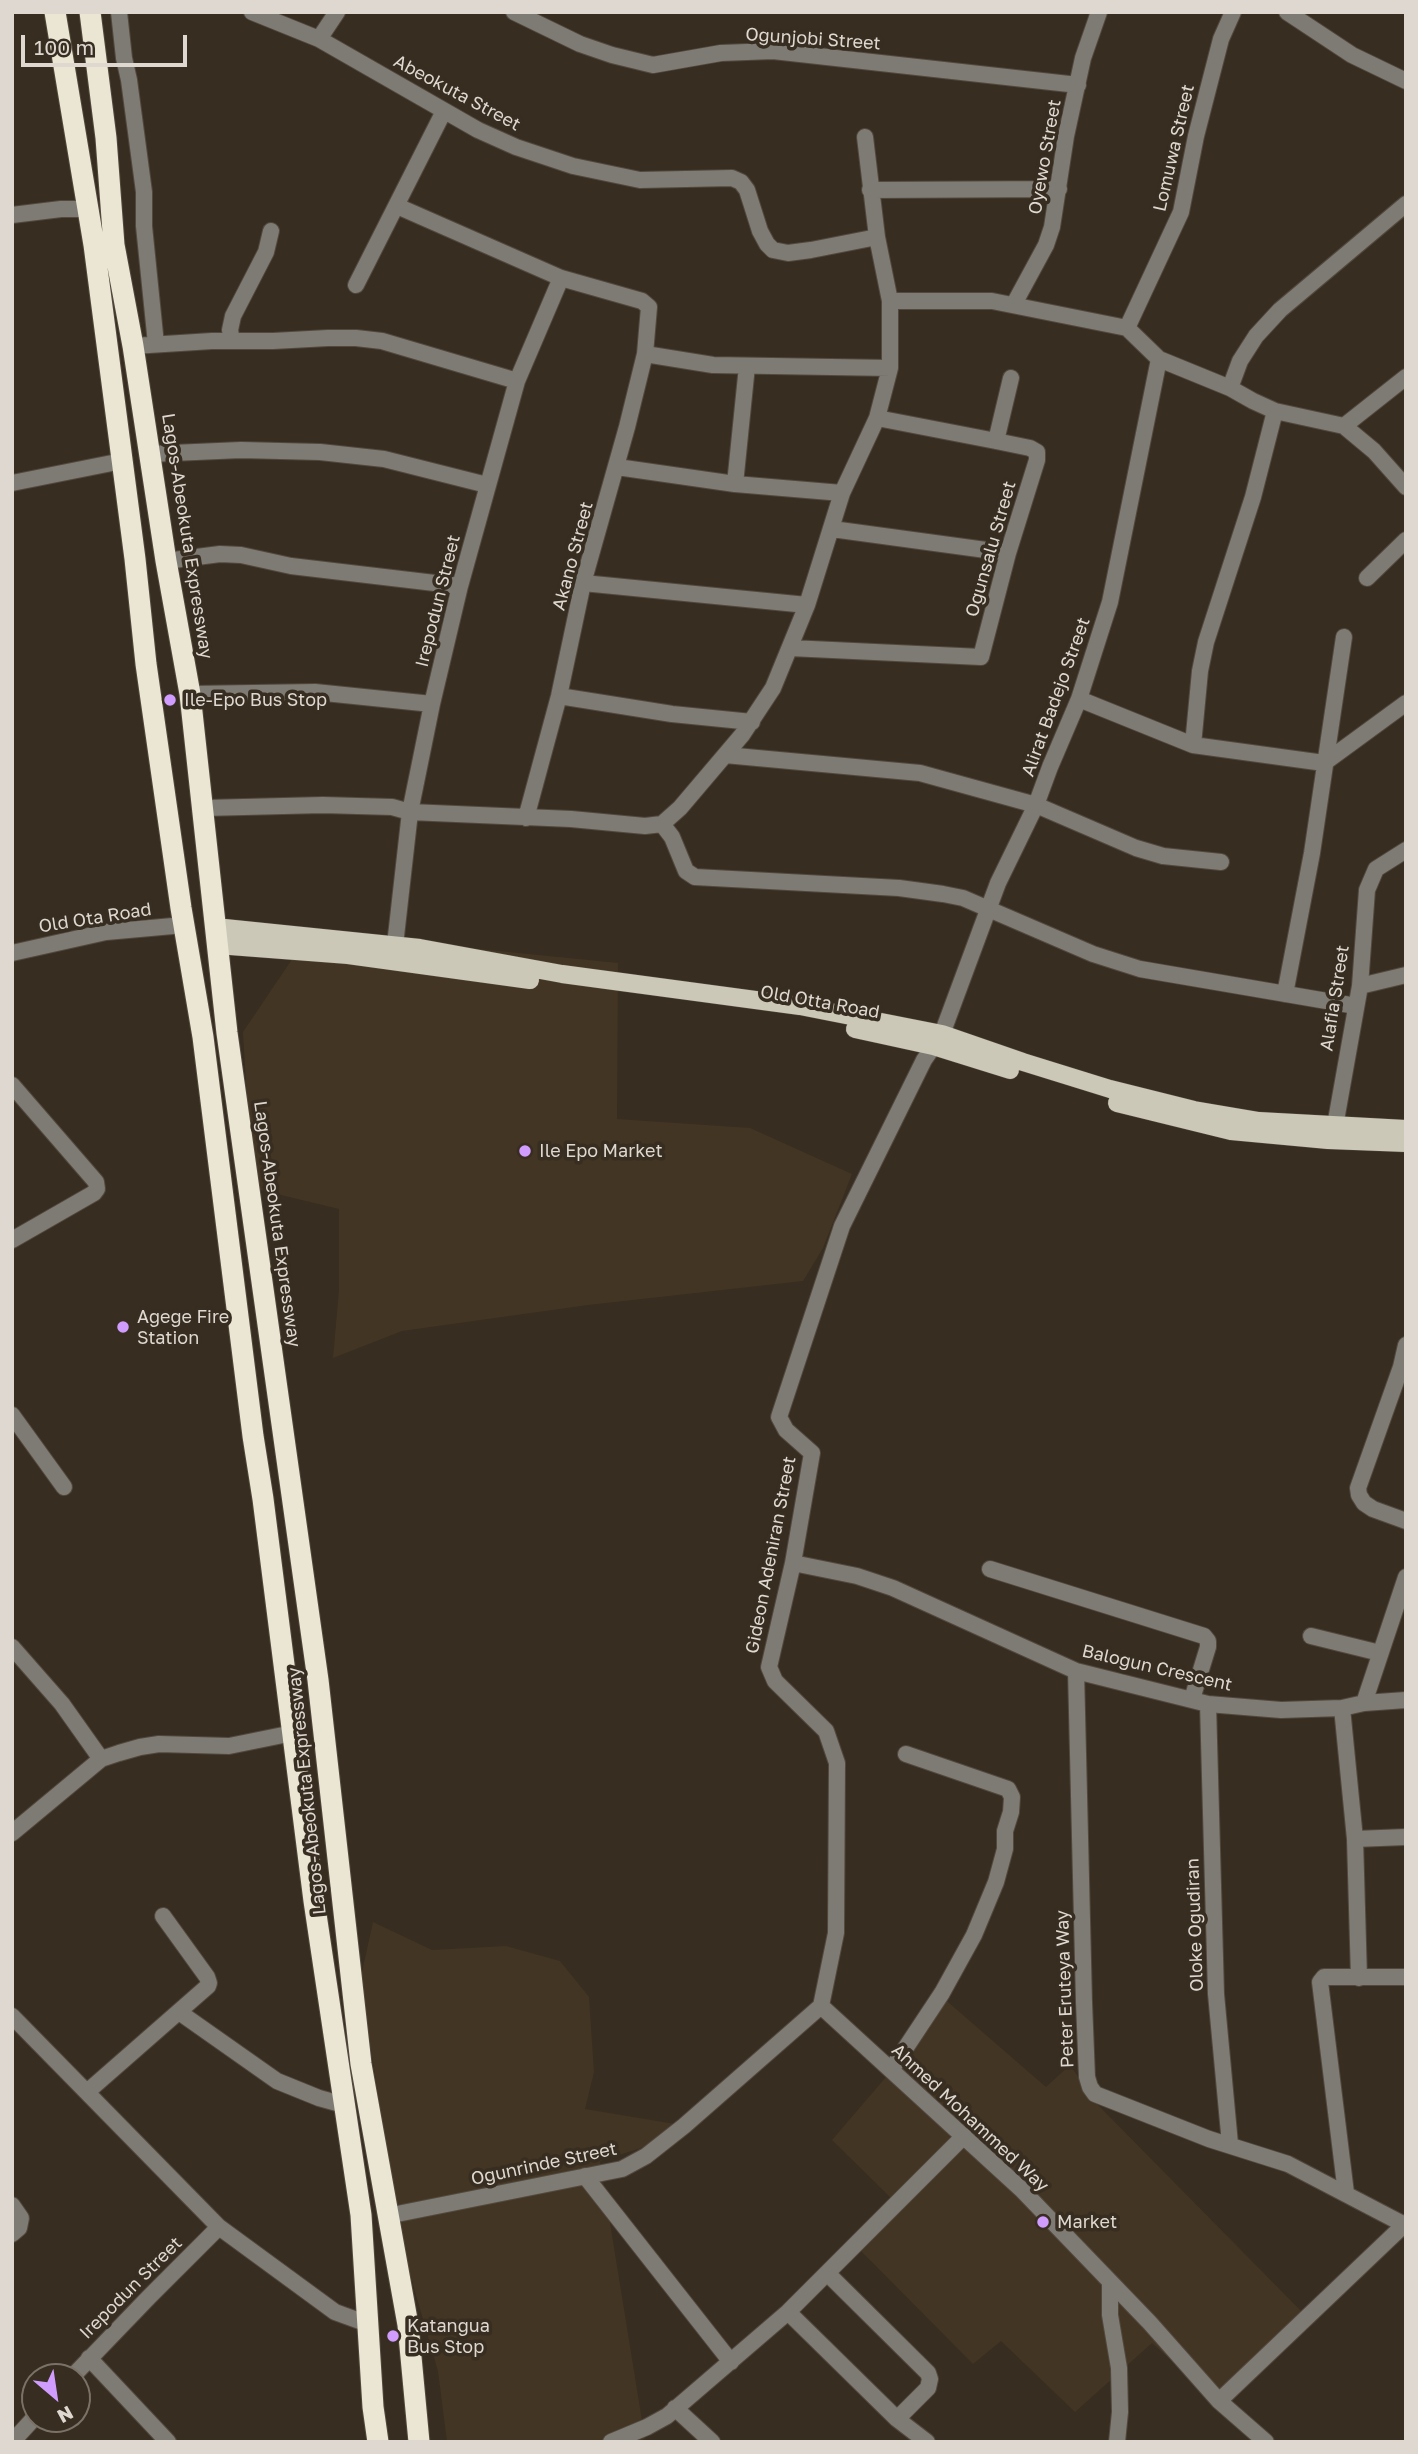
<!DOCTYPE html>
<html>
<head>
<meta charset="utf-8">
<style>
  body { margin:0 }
  #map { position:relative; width:1418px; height:2454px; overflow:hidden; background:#372d21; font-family:"Golos Text",sans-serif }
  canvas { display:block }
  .frame { position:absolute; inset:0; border:14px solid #ded8d0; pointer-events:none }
  .north { position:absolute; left:21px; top:2363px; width:70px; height:70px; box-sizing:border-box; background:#372d21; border:2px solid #7a7167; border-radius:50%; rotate:151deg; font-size:19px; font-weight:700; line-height:28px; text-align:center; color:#ded8d0 }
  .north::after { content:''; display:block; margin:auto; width:24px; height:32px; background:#d09dff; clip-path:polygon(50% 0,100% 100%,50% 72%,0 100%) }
  .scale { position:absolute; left:21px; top:35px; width:166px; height:32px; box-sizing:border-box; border:4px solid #ded8d0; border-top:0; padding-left:9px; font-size:21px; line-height:24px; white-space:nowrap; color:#ded8d0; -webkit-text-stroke:5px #372d21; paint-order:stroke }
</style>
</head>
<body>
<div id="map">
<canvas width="1418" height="2454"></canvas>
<div class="frame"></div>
<div class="north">N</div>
<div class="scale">100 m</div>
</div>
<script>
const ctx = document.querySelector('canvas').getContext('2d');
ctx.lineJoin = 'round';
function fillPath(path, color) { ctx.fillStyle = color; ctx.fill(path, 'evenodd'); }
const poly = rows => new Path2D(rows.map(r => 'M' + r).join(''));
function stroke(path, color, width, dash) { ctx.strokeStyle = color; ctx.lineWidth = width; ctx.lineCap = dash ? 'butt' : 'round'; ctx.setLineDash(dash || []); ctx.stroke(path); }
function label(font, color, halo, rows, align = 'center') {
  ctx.font = font + ' "Golos Text",sans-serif'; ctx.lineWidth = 7; ctx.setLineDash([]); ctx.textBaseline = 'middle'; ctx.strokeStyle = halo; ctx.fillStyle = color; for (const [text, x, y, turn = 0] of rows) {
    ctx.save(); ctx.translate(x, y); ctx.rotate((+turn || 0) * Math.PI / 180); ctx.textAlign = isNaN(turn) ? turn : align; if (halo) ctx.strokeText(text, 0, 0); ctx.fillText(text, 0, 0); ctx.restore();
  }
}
fillPath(poly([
  [320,933,618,963,617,1119,750,1128,852,1174,823,1248,803,1281,588,1305,402,1331,333,1358,339,1290,339,1209,252,1188,243,1032,305,940],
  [373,1922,432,1950,506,1946,560,1961,589,1997,594,2072,585,2109,687,2126,641,2148,600,2161,645,2439,637,2442,447,2442,438,2371,403,2250,360,1981],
  [941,1996,1046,2087,1070,2065,1098,2105,1306,2316,1220,2405,1152,2343,1075,2412,1001,2341,973,2364,852,2242,894,2201,832,2140,892,2070]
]), '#433523');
const minor = poly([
  [119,12,124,58,129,80,144,192,144,226,156,344],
  [514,12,580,44,612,55,653,65,721,53,773,51,1078,85],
  [1287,12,1352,55,1406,81],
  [319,39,337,12],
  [865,137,877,237],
  [870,190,1059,189],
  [397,206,561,278,642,301,649,307,645,354,627,427,583,583,559,696,526,818],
  [12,215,61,209,86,209],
  [356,285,444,111],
  [890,301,992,301,1127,328,1159,359,1230,388,1253,401,1275,411,1344,426,1374,451,1406,487],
  [1014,304,1046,245,1052,227,1066,136,1083,58,1099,12],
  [1127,328,1181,212,1196,136,1221,39,1233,12],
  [232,341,230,330,233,316,266,252,271,231],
  [133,346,212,341,273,341,328,338,356,338,382,341,517,381],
  [645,354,713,365,890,368],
  [1230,388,1240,361,1256,336,1280,310,1406,204],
  [1344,426,1406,377],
  [996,441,1011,378],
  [150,454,241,450,320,452,384,459,487,485],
  [617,467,735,484,842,493],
  [12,483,122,461],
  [735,484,747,366],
  [832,529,1008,553],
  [166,561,220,554,241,555,291,566,460,586],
  [1367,578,1406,540],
  [583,583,807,605],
  [790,648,981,657,1008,553,1037,460,1037,452,1030,448,996,441,877,418],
  [190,694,315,692,432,704],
  [559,696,672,714,752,722],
  [1079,699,1193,745,1324,763,1406,703],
  [1193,745,1200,671,1206,642,1253,497,1275,411],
  [725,755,920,773,1036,805,1136,848,1163,856,1221,862],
  [204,808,323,805,392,807,410,812,571,819,645,826,662,824,680,808,742,735,773,688,807,605,842,493,877,418,890,368,890,301,877,237,811,250,788,253,773,250,767,244,760,231,747,190,741,182,732,178,640,180,573,166,516,147,478,130,319,39,252,12],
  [662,824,672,837,686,871,695,877,899,888,943,894,963,898,1093,954,1140,969,1356,1006],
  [395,945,410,812,432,704,460,586,517,381,561,278],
  [12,953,106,932,184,925],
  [1360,986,1406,975],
  [1285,994,1312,853,1344,637],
  [12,1085,96,1182,97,1189,94,1193,12,1240],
  [1335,1126,1360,986,1367,890,1376,869,1406,850],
  [1406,1345,1401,1367,1406,1370],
  [1401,1367,1358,1488,1359,1495,1364,1503,1373,1509,1406,1521],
  [12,1415,64,1487],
  [793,1563,857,1576,893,1588,1076,1671,1208,1704,1281,1710,1342,1708,1364,1703,1406,1700],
  [990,1569,1204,1636,1208,1641,1208,1647,1192,1699],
  [1311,1636,1380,1653],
  [12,1647,62,1704,101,1759],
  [1076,1671,1084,2002,1087,2077,1090,2087,1095,2094,1209,2139,1288,2164,1403,2224],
  [1364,1703,1406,1577],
  [1208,1704,1216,1994,1230,2144],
  [1342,1708,1355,1839,1359,1978],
  [12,1833,101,1759,119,1753,140,1747,159,1744,229,1746,293,1733],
  [1355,1839,1406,1837],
  [821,2006,836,1933,837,1763,826,1731,775,1681,769,1667,793,1563,812,1453,786,1430,779,1417,842,1226,924,1060,942,1034,998,883,1036,805,1050,767,1079,699,1110,602,1159,359],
  [821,2006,1021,2189,1150,2323,1219,2401,1266,2442],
  [179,2012,277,2081,319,2098,344,2105],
  [12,2016,219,2227,335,2312,368,2324],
  [891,2070,942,1993,974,1935,996,1882,1005,1849,1005,1831,1011,1812,1012,1797,1008,1789,906,1754],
  [87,2092,208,1986,209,1983,207,1977,163,1916],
  [585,2176,731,2362],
  [1346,2193,1320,1982,1324,1977,1406,1977],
  [12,2205,21,2218,19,2228,12,2234],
  [387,2216,622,2169,646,2156,684,2126,821,2006],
  [828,2274,928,2373,930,2379,928,2388,897,2419],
  [1110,2282,1110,2315,1119,2368,1120,2412,1117,2442],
  [788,2312,897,2419,927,2442],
  [89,2358,168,2442],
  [72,2377,149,2297,219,2227],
  [1219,2401,1406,2223],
  [675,2408,712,2442],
  [12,2442,35,2417],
  [611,2442,647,2427,667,2416,788,2312,964,2136]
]);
const major = poly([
  [215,927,420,948,562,974,800,1006,942,1034,1023,1062,1110,1089,1194,1110,1259,1121,1406,1129],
  [217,945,348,955,530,980],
  [855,1029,933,1046,1010,1070],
  [1117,1103,1231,1131,1328,1140,1406,1143]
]);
const highway = poly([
  [55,12,94,245,135,559,146,664,181,908,203,1037,253,1436,263,1499,314,1901,361,2215,373,2407,378,2442],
  [90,12,106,138,114,245,133,346,166,561,190,694,227,1033,318,1680,361,2064,408,2325,419,2442]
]);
stroke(minor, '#52483d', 18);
stroke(major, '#52483d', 19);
stroke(highway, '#52483d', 23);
stroke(minor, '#7d7b74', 16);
stroke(major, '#cbc8b8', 18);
stroke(highway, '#eae6d3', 21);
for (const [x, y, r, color] of [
  [170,700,7,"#d09dff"],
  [525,1151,7,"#d09dff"],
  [123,1327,7,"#d09dff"],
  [1043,2222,7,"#d09dff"],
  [393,2336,7,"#d09dff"]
]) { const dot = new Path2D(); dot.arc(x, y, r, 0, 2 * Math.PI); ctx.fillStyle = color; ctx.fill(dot); stroke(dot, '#372d21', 2.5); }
label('18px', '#ded8d0', '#372d21', [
  ["Ogunjobi Street",813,39,4],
  ["Abeokuta Street",457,93,28],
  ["Lomuwa Street",1174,148,-77],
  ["Oyewo Street",1045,157,-80],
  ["Lagos-Abeokuta Expressway",187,536,81],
  ["Ogunsalu Street",991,549,-74],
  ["Akano Street",573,556,-75],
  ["Irepodun Street",438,601,-76],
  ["Alirat Badejo Street",1056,697,-70],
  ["Old Ota Road",95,918,-9],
  ["Alafia Street",1335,998,-81],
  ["Old Otta Road",820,1002,10],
  ["Lagos-Abeokuta Expressway",277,1224,82],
  ["Gideon Adeniran Street",771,1555,-79],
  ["Balogun Crescent",1157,1668,13],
  ["Lagos-Abeokuta Expressway",307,1791,-96],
  ["Oloke Ogudiran",1195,1925,-92],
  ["Peter Eruteya Way",1065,1989,-92],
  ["Ahmed Mohammed Way",970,2118,43],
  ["Ogunrinde Street",544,2164,-12],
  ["Irepodun Street",131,2288,-45]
]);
label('18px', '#ded8d0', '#372d21', [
  ["Ile-Epo Bus Stop",184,700],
  ["Ile Epo Market",539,1151],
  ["Agege Fire",137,1317],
  ["Station",137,1338],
  ["Market",1057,2222],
  ["Katangua",407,2326],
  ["Bus Stop",407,2347]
], 'left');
</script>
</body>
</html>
